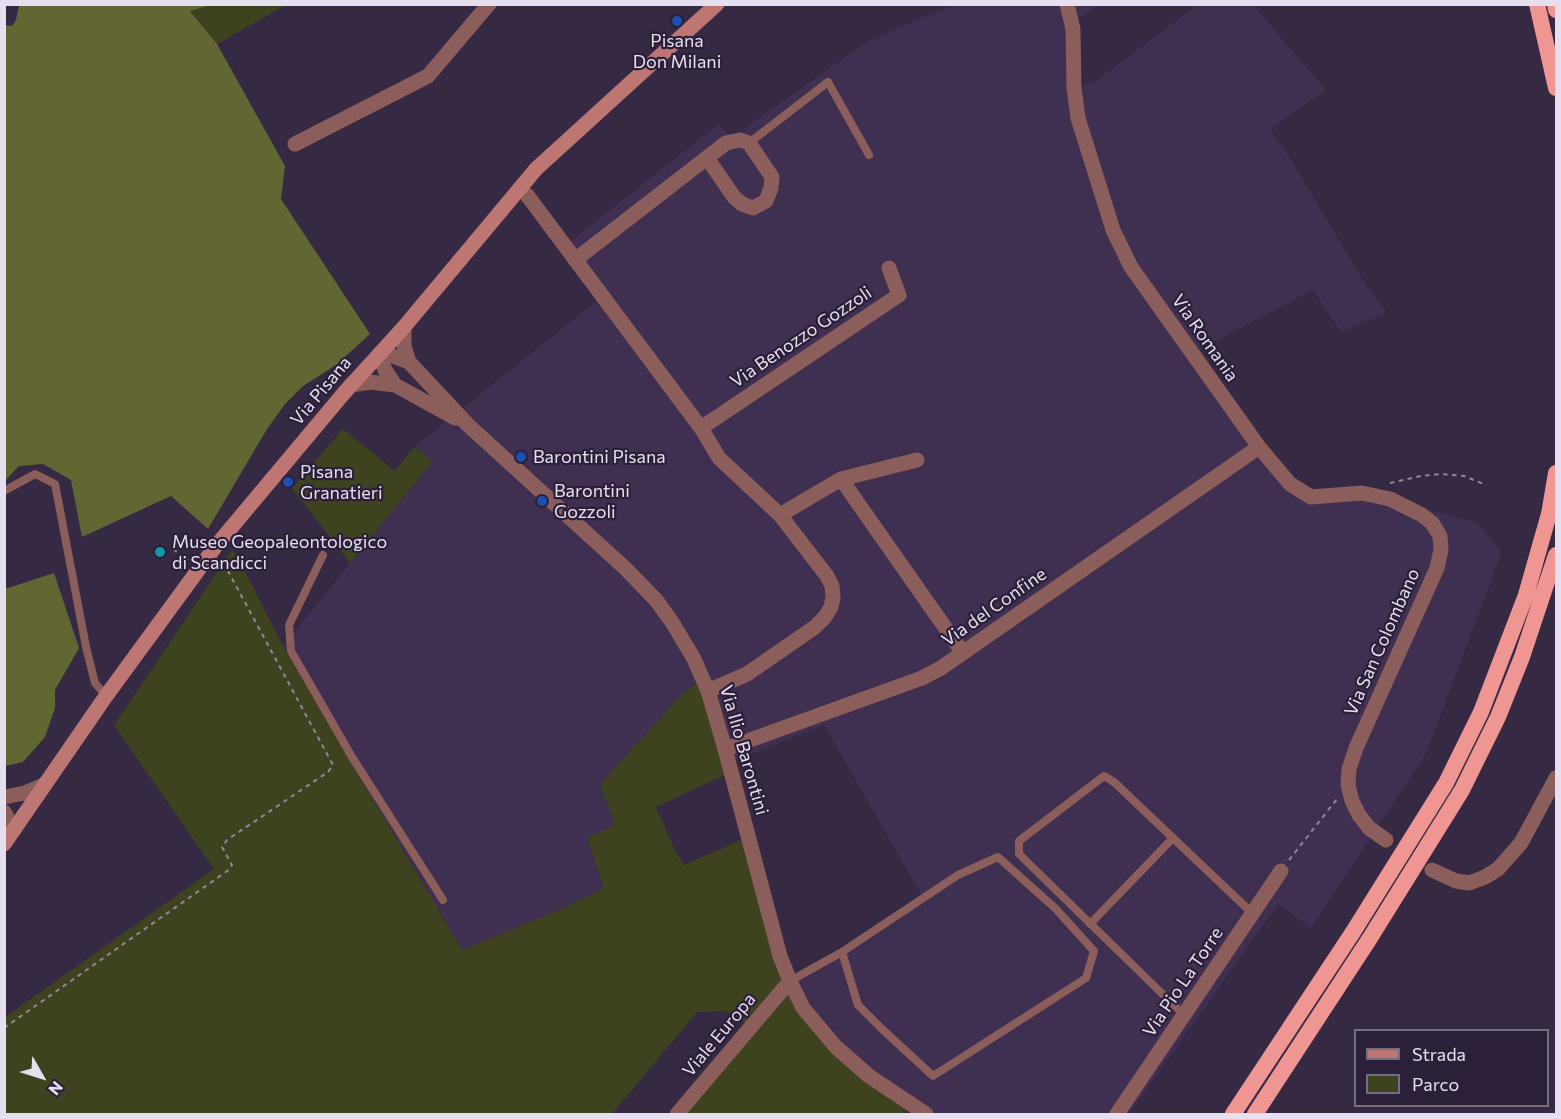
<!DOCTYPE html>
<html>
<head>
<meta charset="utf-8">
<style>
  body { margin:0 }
  #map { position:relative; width:1561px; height:1119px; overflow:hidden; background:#362943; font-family:Commissioner,sans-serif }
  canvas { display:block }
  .frame { position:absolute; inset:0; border:6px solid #e6dff0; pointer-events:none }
  .legend { position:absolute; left:1354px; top:1029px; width:195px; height:78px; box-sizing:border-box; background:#2c1f39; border:2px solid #766c82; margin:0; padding:8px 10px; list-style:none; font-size:18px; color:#e6dff0 }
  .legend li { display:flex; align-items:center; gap:12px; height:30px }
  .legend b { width:30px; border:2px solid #766c82 }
  .north { position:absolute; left:12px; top:1047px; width:60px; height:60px; -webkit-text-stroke:4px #2c1f39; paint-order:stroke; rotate:129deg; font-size:16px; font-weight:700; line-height:24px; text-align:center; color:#e6dff0 }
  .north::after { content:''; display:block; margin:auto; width:21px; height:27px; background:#e6dff0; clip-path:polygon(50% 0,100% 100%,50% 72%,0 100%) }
</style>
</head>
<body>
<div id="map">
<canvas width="1561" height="1119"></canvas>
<div class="frame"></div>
<ul class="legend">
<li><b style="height:8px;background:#be7673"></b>Strada</li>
<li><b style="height:16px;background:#3f421f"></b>Parco</li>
</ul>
<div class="north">N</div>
</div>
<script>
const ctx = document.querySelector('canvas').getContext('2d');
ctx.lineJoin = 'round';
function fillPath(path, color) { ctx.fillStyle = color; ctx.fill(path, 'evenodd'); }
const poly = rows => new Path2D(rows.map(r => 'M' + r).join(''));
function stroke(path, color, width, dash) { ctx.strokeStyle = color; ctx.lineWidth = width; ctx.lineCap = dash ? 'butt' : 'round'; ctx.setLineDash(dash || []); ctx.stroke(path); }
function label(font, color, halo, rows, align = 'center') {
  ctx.font = font + ' Commissioner,sans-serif'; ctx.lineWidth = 4.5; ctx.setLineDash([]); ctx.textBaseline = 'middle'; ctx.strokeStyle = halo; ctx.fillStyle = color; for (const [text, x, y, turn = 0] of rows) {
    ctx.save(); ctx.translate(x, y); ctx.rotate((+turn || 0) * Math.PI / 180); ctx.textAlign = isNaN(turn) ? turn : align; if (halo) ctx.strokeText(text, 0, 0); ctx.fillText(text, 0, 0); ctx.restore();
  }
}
fillPath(poly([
  [952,5,1099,5,1072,23,1074,88,1093,83,1197,5,1253,5,1326,90,1270,129,1290,158,1366,285,1387,313,1341,332,1313,290,1193,353,1301,492,1390,499,1477,523,1502,552,1426,754,1311,928,1278,904,1129,1114,902,1114,914,1107,869,1076,790,981,923,898,824,725,729,763,703,679,682,694,600,784,616,825,587,838,604,888,559,910,462,950,283,646,433,461,414,447,598,300,568,243,719,124,732,137,868,41]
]), '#3f2f50');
fillPath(poly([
  [211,5,286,5,217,44,190,10],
  [343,429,395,471,414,447,433,461,350,563,292,488],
  [232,550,236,554,283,646,462,950,559,910,604,888,587,838,615,825,600,784,682,694,703,679,731,772,656,807,676,853,684,865,748,837,803,1008,915,1107,902,1114,677,1114,750,1028,733,1014,725,1011,697,1012,612,1114,5,1114,4,1018,214,869,114,725]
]), '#3f421f');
fillPath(poly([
  [19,5,211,5,190,11,217,44,285,166,281,199,370,334,336,365,303,386,285,404,267,429,208,529,171,496,82,537,71,480,43,464,19,466,5,481,4,25,12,26,16,20],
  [54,573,79,648,55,690,55,708,45,737,23,762,5,766,5,589]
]), '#626633');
stroke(poly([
  [1390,483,1421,476,1441,474,1464,476,1486,485],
  [173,549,188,560],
  [1289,860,1337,799],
  [4,1028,230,869,232,865,222,847,227,840,328,772,333,765,222,560]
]), '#91879c', 2, [4.5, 4.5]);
stroke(poly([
  [749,143,828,82,869,155],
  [4,491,35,474,55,484,86,647,95,683,106,696],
  [323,555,289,625,291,651,352,757,443,900],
  [1090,924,1173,838],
  [790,981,842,952,958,875,998,857,1056,909,1094,951,1086,978,933,1076,882,1029,858,1005,842,952],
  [1184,1015,1019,854,1019,841,1104,776,1114,782,1252,913]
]), '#8b5e5b', 8);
stroke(poly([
  [1067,4,1073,29,1074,88,1078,118,1113,230,1131,267,1259,447,1290,484,1311,497,1362,493,1390,499,1422,515,1432,523,1440,536,1441,550,1437,568,1356,748,1349,769,1348,785,1352,801,1359,815,1369,828,1386,840],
  [295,144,428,76,489,4],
  [527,195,701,428,719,458,780,515,827,576,832,586,833,598,831,607,825,617,815,627,747,674,708,691],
  [575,260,726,143,740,140,749,143,772,177,771,188,766,201,753,208,742,204,734,197,707,158],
  [404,327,404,346,409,362],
  [351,385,370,382,395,385,455,418],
  [395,385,385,370,379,354,390,355,409,362,468,425,626,569,656,600,672,622,694,659,708,691,725,749,780,956,790,981,803,1008,836,1047,869,1076,926,1114],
  [701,428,899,295,889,268],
  [841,479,917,460],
  [780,515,841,479,963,653],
  [725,749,922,678,941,668,1259,447],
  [4,797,25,793,44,785],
  [4,812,14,830,5,834],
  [1432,870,1456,881,1469,883,1485,877,1498,869,1521,843,1556,778],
  [677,1114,790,981],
  [1117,1114,1281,871]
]), '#8b5e5b', 15);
stroke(poly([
  [4,844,106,696,215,547,344,393,404,327,536,169,717,4]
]), '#be7673', 15);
stroke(poly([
  [1537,4,1556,88],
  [1555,4,1556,10],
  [1233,1114,1353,932,1446,783,1481,712,1526,595,1549,514,1556,473],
  [1255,1114,1370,938,1462,790,1498,717,1522,657,1556,555]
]), '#f09692', 16);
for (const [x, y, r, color] of [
  [677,21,6,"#1a4fb4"],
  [521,457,6,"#1a4fb4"],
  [288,482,6,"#1a4fb4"],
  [542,501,6,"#1a4fb4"],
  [160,552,6,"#0f9aa8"]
]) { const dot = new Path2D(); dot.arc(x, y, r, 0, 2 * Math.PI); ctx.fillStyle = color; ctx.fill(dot); stroke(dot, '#2c1f39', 2); }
label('18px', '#e6dff0', '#2c1f39', [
  ["Pisana",677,41,"center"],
  ["Don Milani",677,62,"center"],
  ["Barontini Pisana",533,457],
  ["Pisana",300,472],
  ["Granatieri",300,493],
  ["Barontini",554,491],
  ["Gozzoli",554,512],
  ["Museo Geopaleontologico",172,542],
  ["di Scandicci",172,563]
], 'left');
label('18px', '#e6dff0', '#2c1f39', [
  ["Via Benozzo Gozzoli",801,337,-34],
  ["Via Romania",1205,338,55],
  ["Via Pisana",321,391,-50],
  ["Via del Confine",994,607,-35],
  ["Via San Colombano",1382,642,-66],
  ["Via Ilio Barontini",744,750,74],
  ["Via Pio La Torre",1183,982,-56],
  ["Viale Europa",719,1035,-50]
]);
</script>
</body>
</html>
